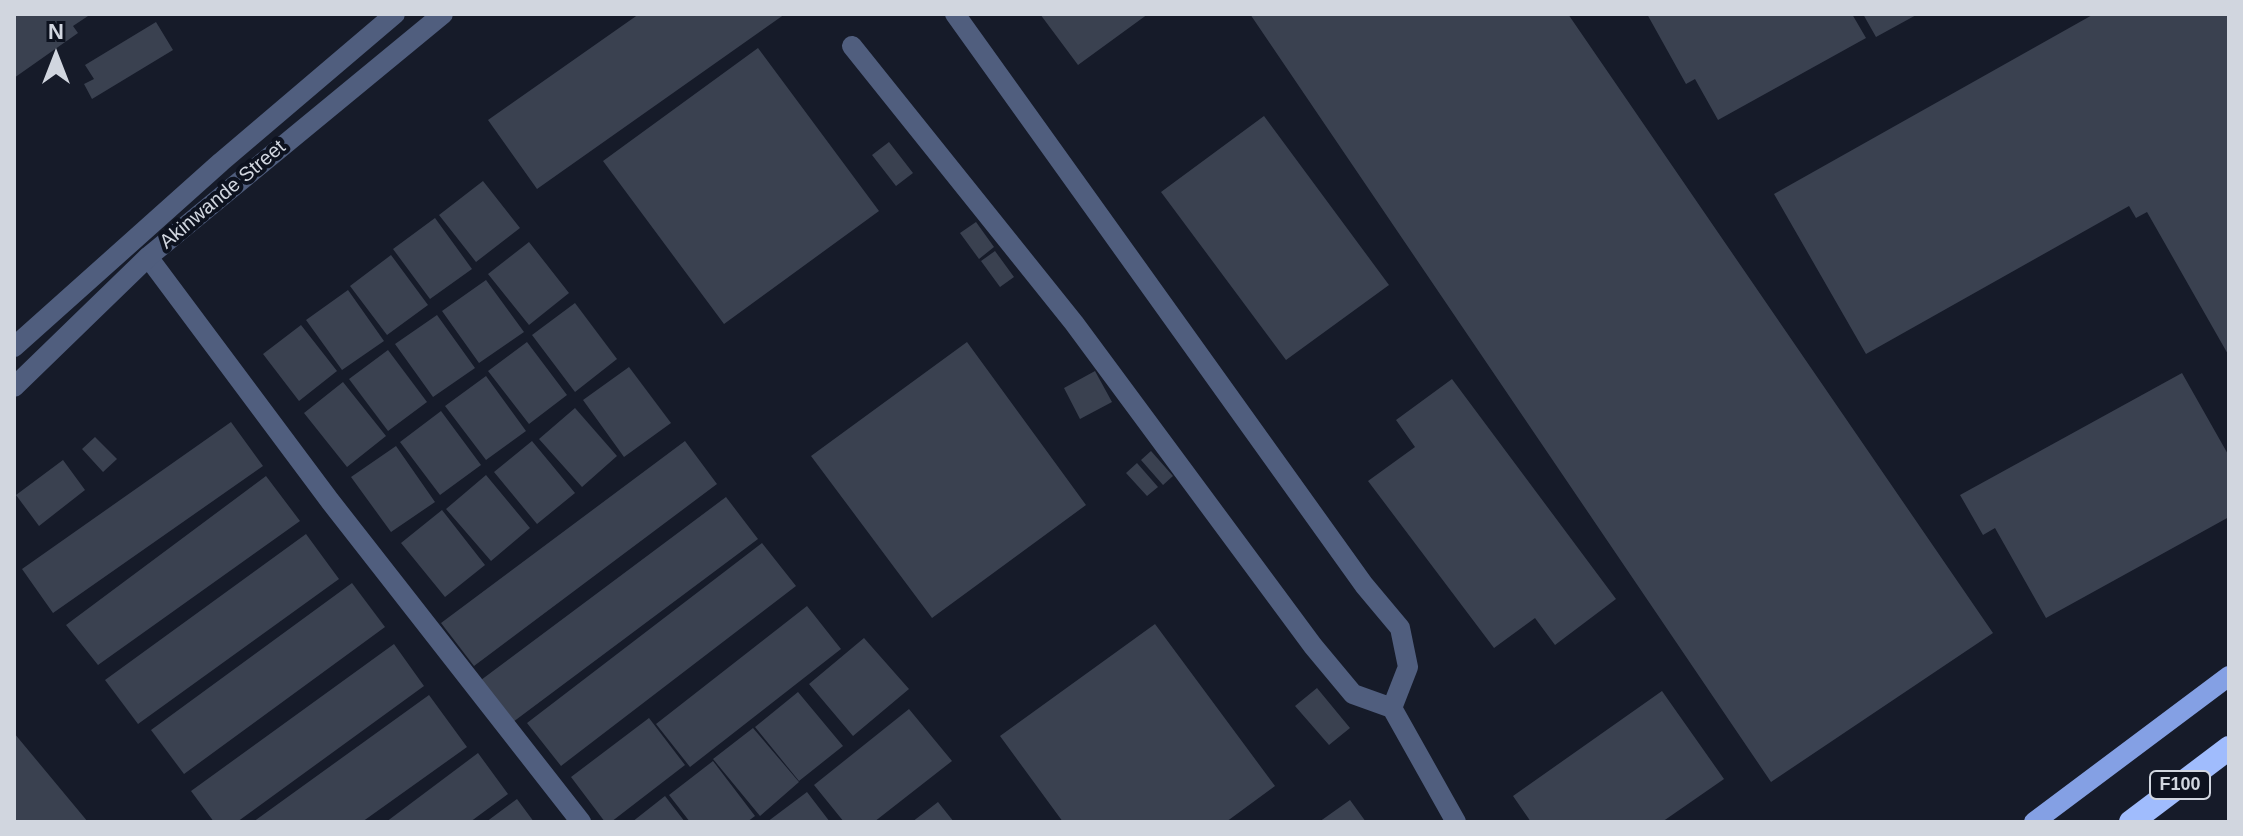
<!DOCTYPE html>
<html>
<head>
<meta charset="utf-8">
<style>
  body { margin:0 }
  #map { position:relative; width:2243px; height:836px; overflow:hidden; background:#161b29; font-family:Helvetica,sans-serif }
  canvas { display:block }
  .frame { position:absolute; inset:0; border:16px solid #d1d6df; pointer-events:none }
  .north { position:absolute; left:16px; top:16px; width:80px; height:80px; -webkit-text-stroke:6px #0d121f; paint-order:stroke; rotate:0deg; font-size:22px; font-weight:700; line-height:32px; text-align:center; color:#d1d6df }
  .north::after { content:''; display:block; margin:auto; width:28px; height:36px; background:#d1d6df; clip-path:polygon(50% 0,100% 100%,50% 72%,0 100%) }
</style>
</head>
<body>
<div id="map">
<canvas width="2243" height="836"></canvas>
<div class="frame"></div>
<div class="north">N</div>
</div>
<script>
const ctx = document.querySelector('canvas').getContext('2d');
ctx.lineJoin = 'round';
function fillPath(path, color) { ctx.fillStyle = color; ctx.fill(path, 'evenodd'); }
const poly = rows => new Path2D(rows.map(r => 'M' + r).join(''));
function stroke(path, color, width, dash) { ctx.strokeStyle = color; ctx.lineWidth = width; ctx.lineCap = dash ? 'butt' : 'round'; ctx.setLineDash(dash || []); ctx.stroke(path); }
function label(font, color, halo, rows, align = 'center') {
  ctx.font = font + ' Helvetica,sans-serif'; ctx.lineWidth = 8; ctx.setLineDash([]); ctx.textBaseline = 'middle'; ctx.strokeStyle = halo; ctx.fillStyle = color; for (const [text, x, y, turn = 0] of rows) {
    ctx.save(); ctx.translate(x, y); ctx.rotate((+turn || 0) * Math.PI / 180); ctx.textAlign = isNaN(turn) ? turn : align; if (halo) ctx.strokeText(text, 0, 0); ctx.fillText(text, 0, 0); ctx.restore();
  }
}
fillPath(poly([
  [14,14,91,14,73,26,78,33,14,78],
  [639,14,785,14,537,189,488,120],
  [1040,14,1148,14,1078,65],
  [1250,14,1568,14,1993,633,1771,782],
  [1647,14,1852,14,1866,38,1718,120,1695,79,1686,84],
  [1863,14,1918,14,1876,37],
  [2094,14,2229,14,2229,356,2147,212,2136,218,2129,206,1866,354,1774,194],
  [156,22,173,50,92,99,84,84,94,79,85,65],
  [758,48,879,211,724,324,603,161],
  [1264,116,1389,285,1286,360,1161,192],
  [889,142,913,173,896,186,872,155],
  [483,181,520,228,476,262,439,215],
  [435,218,472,269,430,299,393,249],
  [976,222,994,247,979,259,960,233],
  [529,242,569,293,529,325,488,274],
  [995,251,1014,277,1000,287,981,261],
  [391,255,428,305,387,335,350,286],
  [486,280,524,332,479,363,442,311],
  [348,290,384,341,342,370,306,320],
  [575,303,617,359,575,392,532,335],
  [437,315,475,368,433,397,395,344],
  [301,325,337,371,299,401,263,354],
  [527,342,567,395,529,424,488,371],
  [967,342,1086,505,932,618,811,456],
  [388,350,427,402,388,431,349,379],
  [629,367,671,423,624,457,583,400],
  [1095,371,1112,402,1080,419,1064,388],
  [2182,373,2229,456,2229,517,2046,618,1995,528,1983,535,1960,495],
  [486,376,526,431,486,460,445,406],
  [1452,379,1616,599,1555,645,1535,618,1494,648,1368,481,1415,447,1396,420],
  [343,382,386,436,347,467,304,413],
  [575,408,617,456,582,487,539,439],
  [441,411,481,465,440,495,400,442],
  [231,422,263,466,53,613,22,569],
  [95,437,117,459,103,472,82,449],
  [532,441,575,493,537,524,494,472],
  [685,441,717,484,474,666,441,623],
  [396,446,435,502,391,532,351,477],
  [1151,451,1173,476,1163,485,1141,460],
  [63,460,85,490,39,526,16,495],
  [1137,463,1158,487,1147,496,1126,473],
  [486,475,530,528,491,561,446,509],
  [266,476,300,521,98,665,66,625],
  [726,497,758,539,513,722,481,680],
  [442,510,485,565,445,597,401,543],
  [306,534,339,579,138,724,105,680],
  [762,543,796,586,561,766,527,723],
  [352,583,385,627,184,774,151,730],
  [807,606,841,649,690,767,656,724],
  [1155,624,1275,786,1226,822,1063,822,1000,736],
  [864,638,909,689,853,736,809,684],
  [394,644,424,686,237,822,214,822,191,791],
  [1317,688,1350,728,1329,745,1295,706],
  [1662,691,1724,779,1662,822,1531,822,1513,796],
  [798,692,843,746,799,781,755,727],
  [429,695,467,747,362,822,253,822],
  [909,709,952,761,874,822,844,822,814,785],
  [649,718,685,765,611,822,605,822,571,777],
  [753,728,799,782,760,816,713,759],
  [14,733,88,822,14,822],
  [478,753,508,794,470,822,386,822],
  [713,761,755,816,747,822,690,822,669,795],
  [807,792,830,822,767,822],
  [665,796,685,822,632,822],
  [517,799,534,822,486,822],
  [1350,800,1366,822,1319,822],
  [938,802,954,822,912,822]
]), '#3a4150');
stroke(poly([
  [955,14,1364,585,1400,628,1408,667,1392,708],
  [852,46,1074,323,1313,646,1353,694,1392,708,1456,822],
  [148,257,330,501,581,822]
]), '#505e7e', 20);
stroke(poly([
  [14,347,221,162,395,14],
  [14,387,148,257,443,14]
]), '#505e7e', 20);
stroke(poly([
  [2034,822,2229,676]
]), '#84a0e4', 20);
stroke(poly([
  [2131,822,2229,748]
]), '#a0bcfd', 24);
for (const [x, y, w] of [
  [2180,785,60]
]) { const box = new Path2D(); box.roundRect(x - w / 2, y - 14, w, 28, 6); ctx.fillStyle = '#0d121f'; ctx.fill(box); stroke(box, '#d1d6df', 2); }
label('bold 18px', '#d1d6df', null, [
  ["F100",2180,785]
]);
label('20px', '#d1d6df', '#0d121f', [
  ["Akinwande Street",223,195,-40]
]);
</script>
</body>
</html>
